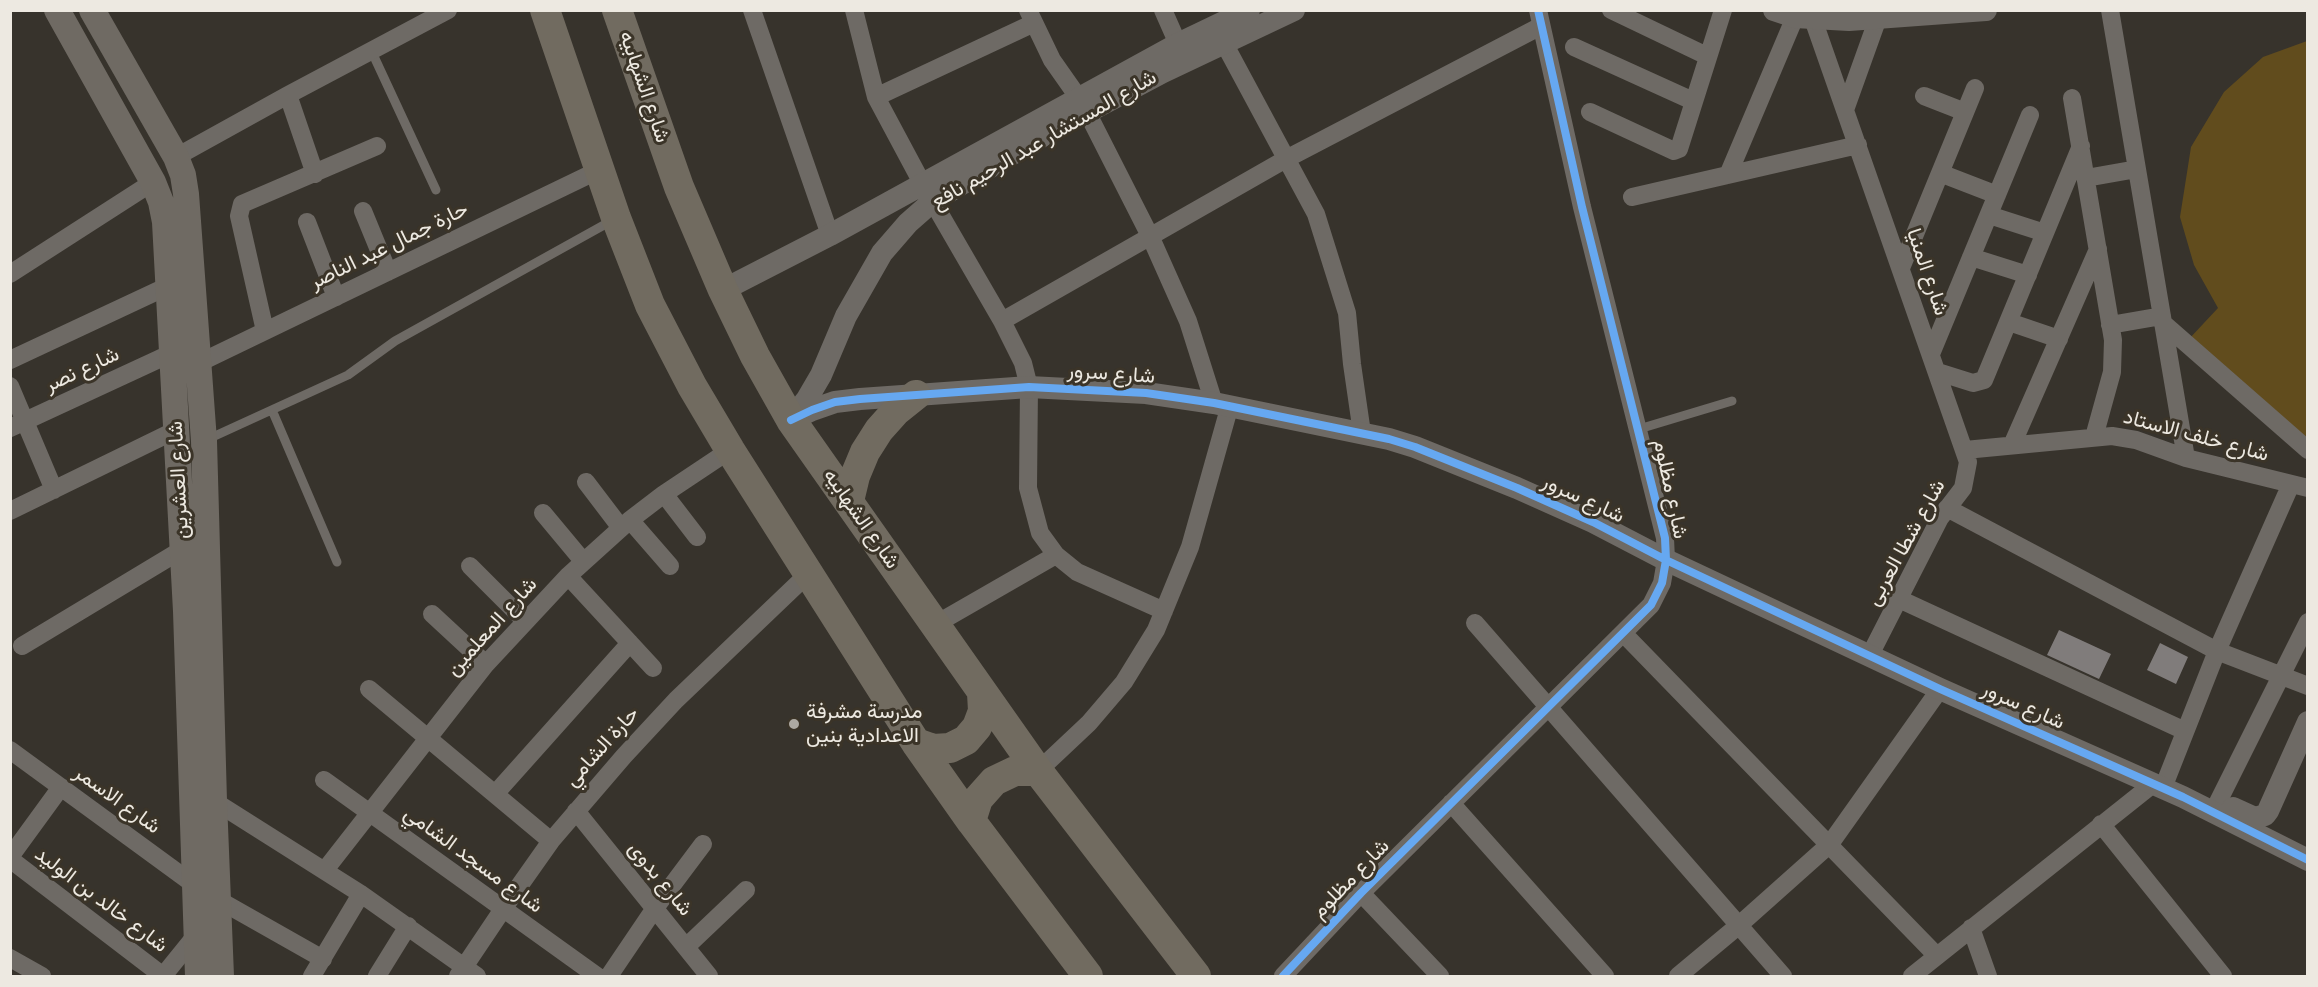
<!DOCTYPE html>
<html>
<head>
<meta charset="utf-8">
<style>
  body { margin:0 }
  #map { position:relative; width:2318px; height:987px; overflow:hidden; background:#37332c; font-family:"Fira Sans Condensed",sans-serif }
  canvas { display:block }
  .frame { position:absolute; inset:0; border:12px solid #ede9e1; pointer-events:none }
</style>
</head>
<body>
<div id="map">
<canvas width="2318" height="987"></canvas>
<div class="frame"></div>
</div>
<script>
const ctx = document.querySelector('canvas').getContext('2d');
ctx.lineJoin = 'round';
function fillPath(path, color) { ctx.fillStyle = color; ctx.fill(path, 'evenodd'); }
const poly = rows => new Path2D(rows.map(r => 'M' + r).join(''));
function stroke(path, color, width, dash) { ctx.strokeStyle = color; ctx.lineWidth = width; ctx.lineCap = dash ? 'butt' : 'round'; ctx.setLineDash(dash || []); ctx.stroke(path); }
function label(font, color, halo, rows, align = 'center') {
  ctx.font = font + ' "Fira Sans Condensed",Vazirmatn,sans-serif'; ctx.lineWidth = 6; ctx.setLineDash([]); ctx.textBaseline = 'middle'; ctx.strokeStyle = halo; ctx.fillStyle = color; for (const [text, x, y, turn = 0] of rows) {
    ctx.save(); ctx.translate(x, y); ctx.rotate((+turn || 0) * Math.PI / 180); ctx.textAlign = isNaN(turn) ? turn : align; if (halo) ctx.strokeText(text, 0, 0); ctx.fillText(text, 0, 0); ctx.restore();
  }
}
fillPath(poly([
  [2307,41,2307,440,2189,339,2218,308,2194,265,2180,217,2191,147,2224,92,2263,57]
]), '#614c1d');
fillPath(poly([
  [2059,630,2111,654,2099,679,2047,655],
  [2160,643,2188,657,2176,684,2147,670]
]), '#807c7b');
stroke(poly([
  [371,50,436,190],
  [272,410,337,562],
  [1639,429,1732,401],
  [206,440,348,375,395,341,613,220]
]), '#6e6a65', 9);
stroke(poly([
  [752,10,830,235],
  [854,10,876,97,922,183,1002,321,1023,363,1029,387,1028,488,1040,533,1056,555,1077,572,1164,611],
  [1028,10,1052,60,1078,97],
  [1163,10,1178,44],
  [1611,10,1707,56],
  [2110,10,2186,458],
  [1813,19,1968,462,1963,488,1940,518,1870,655],
  [1224,43,1316,214,1347,313,1352,364,1362,433],
  [1574,47,1693,101],
  [288,95,315,174],
  [1924,96,1965,112],
  [876,97,1034,23],
  [2072,98,2113,340,2112,372,2094,437],
  [1845,110,1878,18],
  [1087,112,1151,238,1188,321,1214,403],
  [1590,112,1674,151,1679,149,1723,10],
  [176,157,288,95,448,10],
  [1940,173,1997,195],
  [1728,175,1795,17],
  [2086,178,2137,169],
  [1632,197,1858,145],
  [363,211,388,272],
  [1989,215,2045,233],
  [307,222,336,297],
  [1971,257,2028,275],
  [1901,268,1975,88],
  [10,274,153,182],
  [1002,321,1286,159,1541,26],
  [2009,322,2059,339],
  [2163,323,2308,450],
  [2110,325,2162,316],
  [265,331,239,216,242,204,377,146],
  [1931,354,2030,115],
  [10,360,168,286],
  [199,363,599,170],
  [1938,372,1973,383,1984,380,2081,146],
  [10,386,54,490],
  [10,428,172,353],
  [2012,445,2098,249],
  [1965,450,2112,436,2136,440,2186,458,2308,488],
  [586,482,621,528],
  [664,494,697,537],
  [1947,508,2217,651,2308,686],
  [10,511,176,430],
  [543,513,583,561],
  [630,520,670,566],
  [470,566,525,621],
  [568,576,653,668],
  [1899,599,2185,731],
  [432,614,486,664],
  [1475,623,1783,976],
  [936,624,1056,555],
  [1623,633,1937,956],
  [22,646,183,549],
  [369,689,551,841],
  [10,750,196,886],
  [1038,771,1089,723,1124,682,1156,630,1190,547,1230,405],
  [324,780,597,976],
  [2163,788,2217,651,2291,484],
  [495,794,630,643],
  [214,801,361,894,477,976],
  [2218,802,2308,622],
  [1451,803,1605,976],
  [576,811,709,976],
  [2101,824,2223,976],
  [10,857,61,787],
  [10,859,163,976],
  [325,870,486,664,568,576,630,520,664,494,730,450],
  [1361,893,1440,976],
  [217,899,323,959],
  [1971,928,1988,976],
  [686,947,746,890],
  [10,958,42,976],
  [163,976,197,934],
  [312,976,361,894],
  [377,976,408,926],
  [458,976,503,909,551,841,624,756,676,700,809,573],
  [609,976,655,908,703,844],
  [1283,976,1361,893,1651,605,1662,583,1666,560,1665,538,1582,207,1538,10],
  [1678,976,1738,926,1830,844,1940,689],
  [1912,976,2153,784]
]), '#6e6a65', 18);
stroke(poly([
  [1774,10,1795,17,1849,20,1986,10],
  [723,290,830,235,1178,44,1249,10],
  [791,419,807,399,821,375,846,316,882,253,908,223,933,201,1046,134,1163,72,1294,10],
  [791,420,812,410,835,402,860,399,1029,387,1146,393,1214,403,1389,439,1415,447,1517,488,1593,522,1666,560,1940,689,2183,797,2308,860],
  [2233,808,2255,818,2265,815,2268,811,2308,722]
]), '#6e6a65', 22);
stroke(poly([
  [57,10,153,182,161,202,165,222,186,611,198,976],
  [92,10,176,157,183,175,186,194,204,441,214,801,221,976]
]), '#6f6a63', 26);
stroke(poly([
  [545,10,616,218,650,305,692,386,730,450,916,743,971,821,1088,976],
  [617,10,679,187,723,290,755,356,791,420,1038,771,1196,976],
  [849,501,855,476,865,452,879,430,896,411,916,395],
  [916,743,933,749,950,748,966,740,977,727,983,711,982,693],
  [971,821,978,799,994,781,1015,771,1038,771]
]), '#716b60', 30);
stroke(poly([
  [791,420,812,410,835,402,860,399,1029,387,1146,393,1214,403,1389,439,1415,447,1517,488,1593,522,1666,560,1940,689,2183,797,2308,860],
  [1283,976,1361,893,1651,605,1662,583,1666,560,1665,538,1582,207,1538,10]
]), '#66a8f1', 8);
for (const [x, y, r, color] of [
  [794,724,6,"#ada9a2"]
]) { const dot = new Path2D(); dot.arc(x, y, r, 0, 2 * Math.PI); ctx.fillStyle = color; ctx.fill(dot); stroke(dot, '#3b3428', 2); }
label('21px', '#ede9e1', '#3b3428', [
  ["شارع الشهابيه",644,87,71],
  ["شارع المستشار عبد الرحيم نافع",1044,140,-30],
  ["حارة جمال عبد الناصر",389,246,-26],
  ["شارع المنيا",1927,272,71],
  ["شارع نصر",82,370,-25],
  ["شارع سرور",1111,374,4],
  ["شارع خلف الاستاد",2196,436,15],
  ["شارع العشرين",179,480,-93],
  ["شارع مظلوم",1670,489,78],
  ["شارع سرور",1583,499,25],
  ["شارع الشهابيه",861,519,55],
  ["شارع شطا العربى",1906,543,-61],
  ["شارع المعلمين",492,627,-48],
  ["شارع سرور",2023,706,24],
  ["حارة الشامي",602,747,-48],
  ["شارع الاسمر",117,800,36],
  ["شارع مسجد الشامي",473,860,36],
  ["شارع بدوى",660,879,51],
  ["شارع مظلوم",1351,879,-46],
  ["شارع خالد بن الوليد",101,900,37]
]);
label('21px', '#ede9e1', '#3b3428', [
  ["مدرسة مشرفة",806,712],
  ["الاعدادية بنين",806,736]
], 'left');
</script>
</body>
</html>
